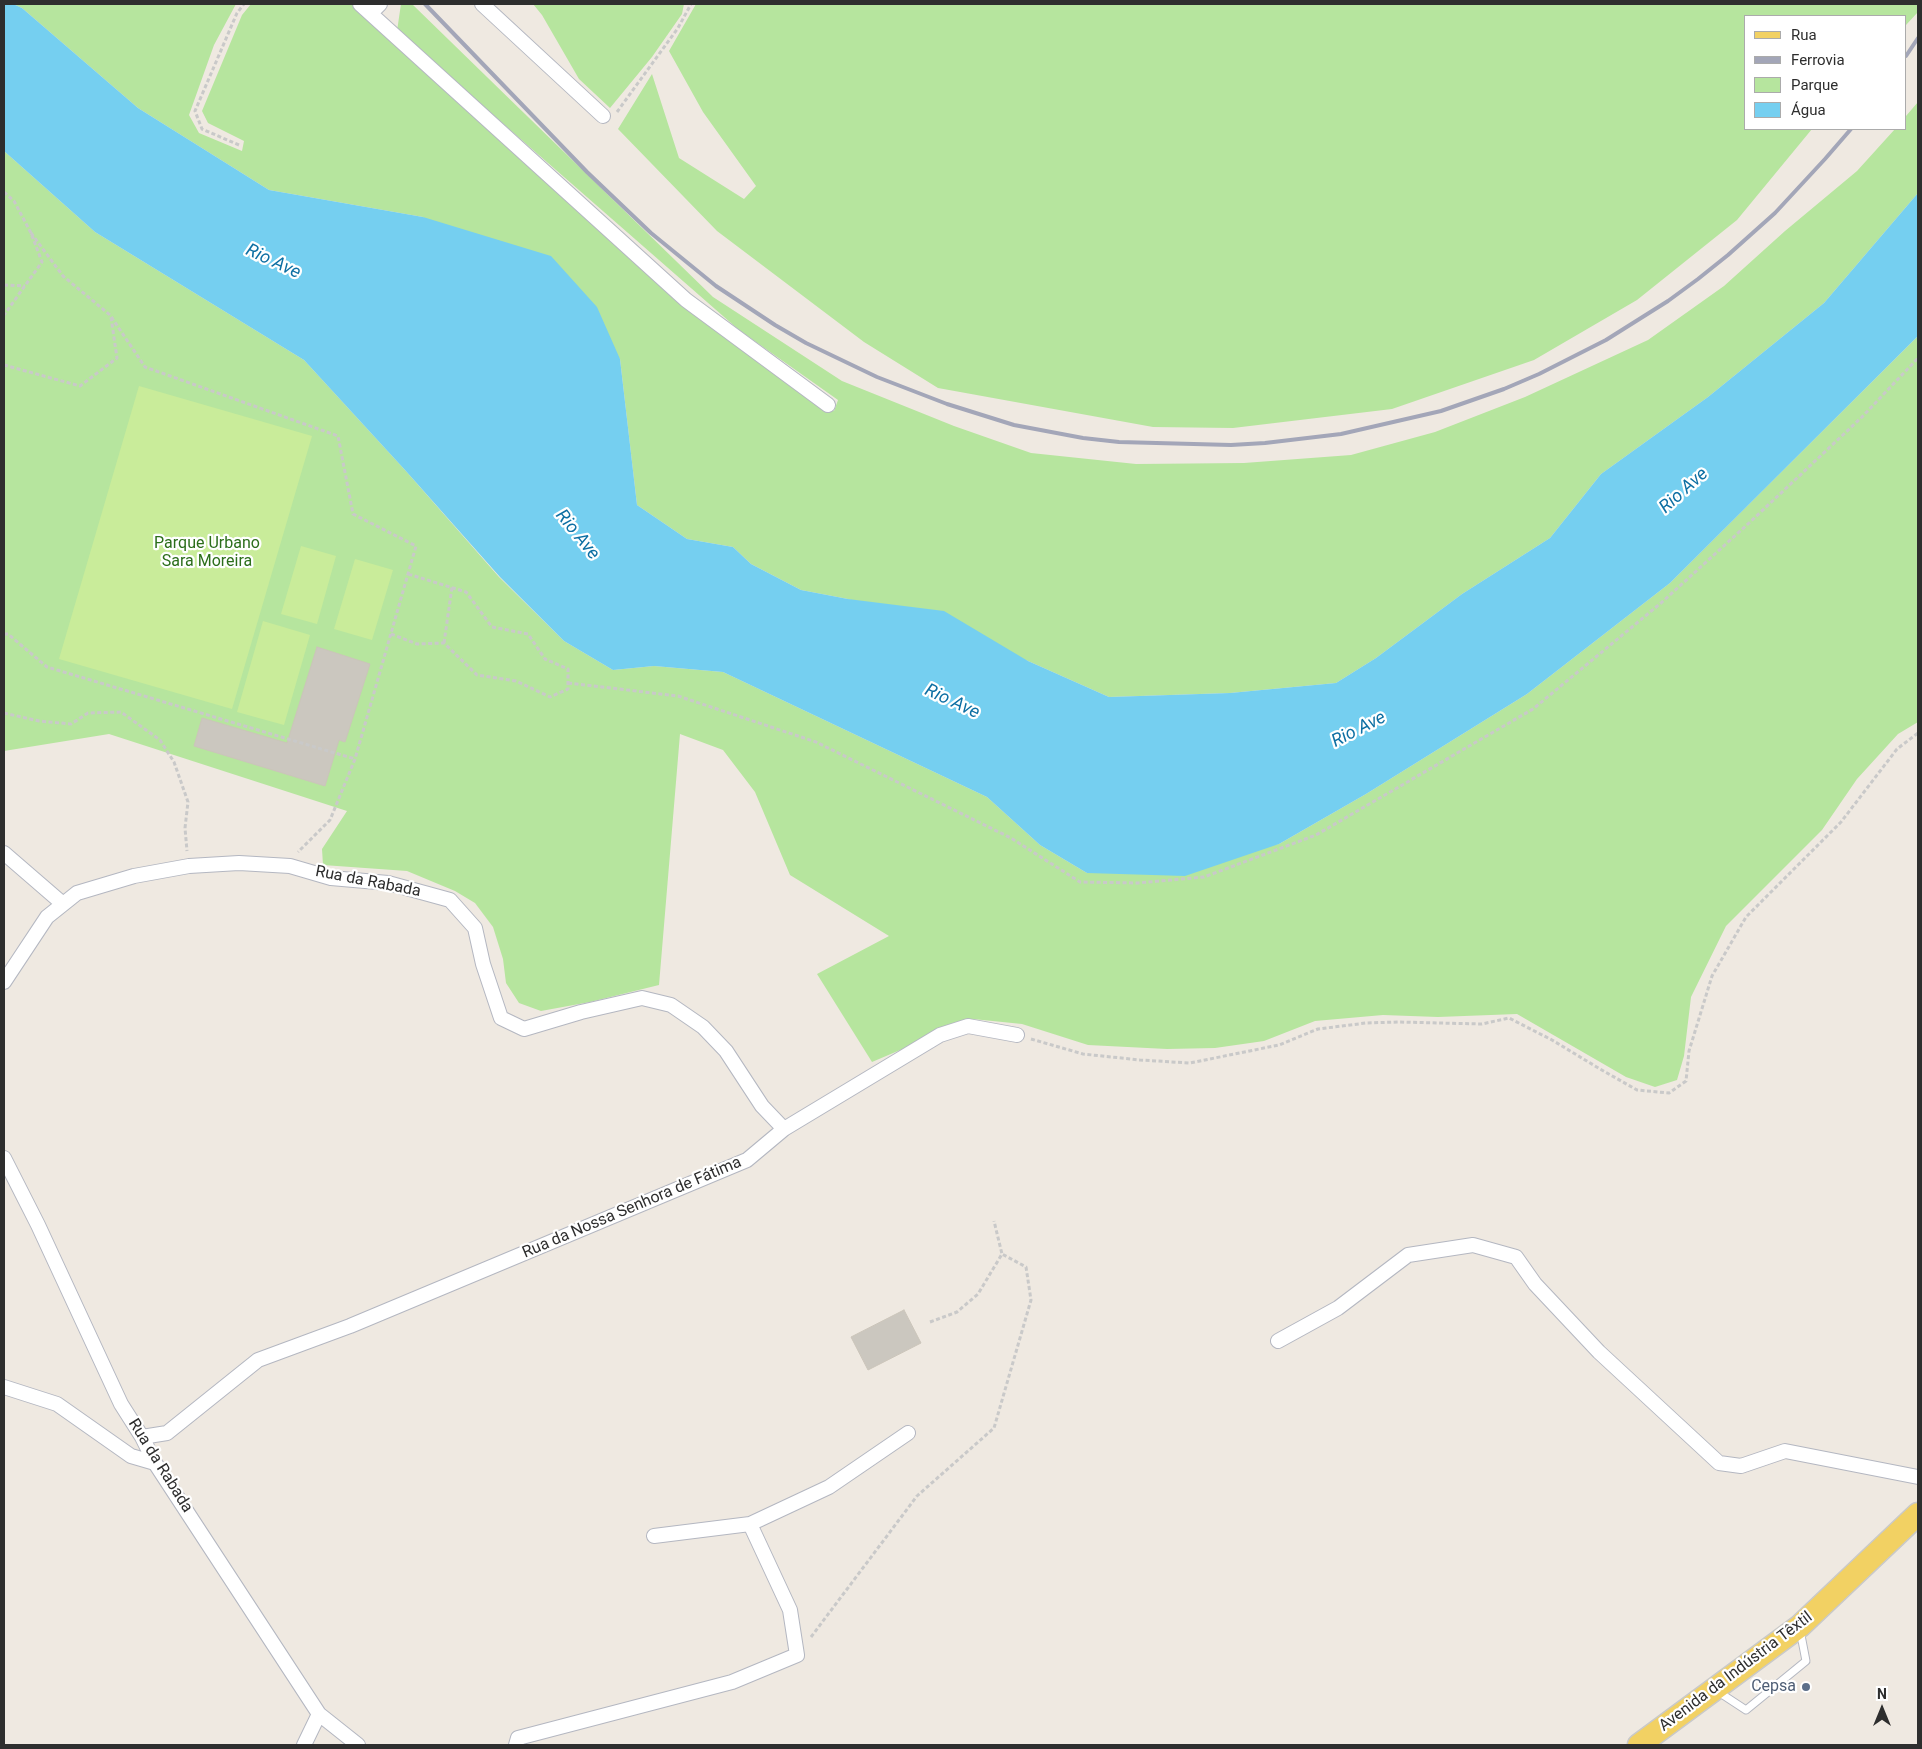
<!DOCTYPE html>
<html>
<head>
<meta charset="utf-8">
<style>
  body { margin:0 }
  #map { position:relative; width:1922px; height:1749px; overflow:hidden; background:#efe9e1; font-family:Roboto,sans-serif }
  canvas { display:block }
  .frame { position:absolute; inset:0; border:5px solid #2e2e2e; pointer-events:none }
  .legend { position:absolute; left:1744px; top:15px; width:162px; height:115px; box-sizing:border-box; background:#fff; border:1px solid #ababab; margin:0; padding:6px 9px; list-style:none; font-size:15px; color:#2e2e2e }
  .legend li { display:flex; align-items:center; gap:10px; height:25px }
  .legend b { width:25px; border:1px solid #ababab }
  .north { position:absolute; left:1857px; top:1684px; width:50px; height:50px; -webkit-text-stroke:4px #fff; paint-order:stroke; rotate:0deg; font-size:14px; font-weight:700; line-height:20px; text-align:center; color:#2e2e2e }
  .north::after { content:''; display:block; margin:auto; width:18px; height:22px; background:#2e2e2e; clip-path:polygon(50% 0,100% 100%,50% 72%,0 100%) }
</style>
</head>
<body>
<div id="map">
<canvas width="1922" height="1749"></canvas>
<div class="frame"></div>
<ul class="legend">
<li><b style="height:6px;background:#f2d163"></b>Rua</li>
<li><b style="height:6px;background:#a3a6b8"></b>Ferrovia</li>
<li><b style="height:14px;background:#b6e59e"></b>Parque</li>
<li><b style="height:14px;background:#75cff0"></b>Água</li>
</ul>
<div class="north">N</div>
</div>
<script>
const ctx = document.querySelector('canvas').getContext('2d');
ctx.lineJoin = 'round';
function fillPath(path, color) { ctx.fillStyle = color; ctx.fill(path, 'evenodd'); }
const poly = rows => new Path2D(rows.map(r => 'M' + r).join(''));
function stroke(path, color, width, dash) { ctx.strokeStyle = color; ctx.lineWidth = width; ctx.lineCap = dash ? 'butt' : 'round'; ctx.setLineDash(dash || []); ctx.stroke(path); }
function label(font, color, halo, rows, align = 'center') {
  ctx.font = font + ' Roboto,sans-serif'; ctx.lineWidth = 4.5; ctx.setLineDash([]); ctx.textBaseline = 'middle'; ctx.strokeStyle = halo; ctx.fillStyle = color; for (const [text, x, y, turn = 0] of rows) {
    ctx.save(); ctx.translate(x, y); ctx.rotate((+turn || 0) * Math.PI / 180); ctx.textAlign = isNaN(turn) ? turn : align; if (halo) ctx.strokeText(text, 0, 0); ctx.fillText(text, 0, 0); ctx.restore();
  }
}
fillPath(poly([
  [13,4,236,4,214,45,189,115,199,133,242,151,244,141,208,123,202,111,242,15,251,4,365,4,368,12,781,374,834,411,838,400,739,330,397,31,401,4,412,4,713,297,842,381,954,426,1031,453,1136,464,1244,463,1351,455,1435,432,1525,397,1648,340,1724,286,1785,231,1857,171,1895,129,1906,129,1906,116,1918,102,1918,193,1824,303,1708,397,1601,474,1550,538,1462,594,1376,658,1336,683,1230,693,1109,697,1028,661,848,599,801,590,751,564,733,547,687,539,637,505,620,359,423,217,269,190,138,108,22,8],
  [533,4,684,4,682,14,652,57,610,108,579,79,542,15],
  [696,4,1918,4,1918,12,1906,25,1906,16,1746,16,1746,129,1812,129,1737,220,1637,300,1534,360,1392,409,1233,428,1153,427,938,388,864,342,717,231,618,129,652,74,679,158,744,199,756,186,703,112,669,51],
  [4,151,95,232,304,360,405,470,499,577,564,641,613,670,654,666,723,672,987,797,1040,845,1087,873,1279,844,1366,794,1527,694,1670,583,1918,336,1918,722,1898,734,1857,779,1822,830,1726,926,1691,997,1684,1056,1677,1080,1655,1087,1626,1077,1517,1014,1438,1017,1383,1015,1315,1021,1264,1041,1215,1048,1167,1049,1088,1045,1022,1024,973,1019,872,1062,817,974,889,936,790,875,755,792,723,750,680,734,659,985,590,1002,541,1011,519,1003,506,983,503,959,493,927,475,903,455,891,407,871,323,865,322,849,347,811,109,734,4,751]
]), '#b6e59e');
fillPath(poly([
  [139,386,312,436,232,709,59,659],
  [301,546,336,556,317,624,281,614],
  [355,559,393,570,372,640,334,629],
  [263,621,310,635,284,725,237,712]
]), '#c9ec9a');
fillPath(poly([
  [4,4,13,4,22,8,138,108,269,190,423,217,551,256,597,307,620,359,637,505,687,539,733,547,751,564,801,590,848,599,944,611,1028,661,1109,697,1230,693,1336,683,1376,658,1462,594,1550,538,1601,474,1708,397,1824,303,1918,193,1918,336,1670,583,1527,694,1366,794,1279,844,1185,876,1087,873,1040,845,987,797,723,672,654,666,613,670,564,641,500,577,405,470,304,360,95,232,4,151]
]), '#75cff0');
const building = poly([
  [317,647,370,664,345,742,339,740,325,786,194,746,202,718,287,743,317,647],
  [904,1310,921,1343,868,1370,851,1337,904,1310]
]);
fillPath(building, '#cbc7bf');
stroke(building, '#cbc5ba', 1);
const service = poly([
  [1717,1691,1746,1710,1806,1661,1800,1630]
]);
const minor = poly([
  [360,4,686,300,828,405],
  [482,4,603,116],
  [371,13,380,4],
  [4,853,63,904],
  [4,982,47,917,77,893,134,876,189,866,239,863,290,866,331,878,388,883,450,900,475,928,483,964,501,1018,524,1029,581,1012,642,998,671,1005,703,1027,726,1051,762,1106,784,1129],
  [4,1158,38,1225,121,1404,142,1437,155,1463,319,1714,358,1745],
  [1278,1341,1338,1308,1408,1255,1473,1245,1516,1257,1535,1284,1599,1352,1719,1463,1741,1466,1785,1451,1918,1477],
  [4,1387,57,1404,131,1456,155,1463],
  [142,1437,167,1433,258,1360,350,1326,747,1160,784,1129,940,1035,968,1026,1017,1035],
  [654,1536,750,1524,829,1487,908,1433],
  [304,1745,319,1714],
  [516,1745,518,1738,732,1682,797,1655,790,1610,750,1524]
]);
const primary = poly([
  [1639,1745,1800,1626,1918,1514]
]);
stroke(service, '#b4b7c1', 9);
stroke(minor, '#b4b7c1', 16);
stroke(primary, '#c9c9c9', 25);
stroke(poly([
  [617,112,678,28,691,4],
  [239,145,202,129,195,111,237,13,244,4],
  [4,192,14,201,31,233,42,262,4,315],
  [31,233,63,276,110,315,145,367,338,436,353,514,416,546,355,759,330,820,298,852],
  [4,285,25,286],
  [4,365,80,386,117,358,111,317],
  [4,634,8,634,47,667,355,759],
  [391,634,417,644,444,643,477,675,516,681,550,697,568,689,568,669,545,659,528,634,492,627,466,592,408,574],
  [444,643,452,587],
  [568,683,678,696,816,742,1011,838,1080,882,1138,883,1204,877,1316,835,1533,709,1661,603,1749,523,1862,417,1918,358],
  [4,713,39,721,71,724,88,713,121,712,160,740,174,762,188,802,185,828,187,851],
  [1031,1039,1083,1054,1140,1060,1190,1063,1279,1045,1318,1029,1366,1023,1398,1022,1482,1024,1509,1018,1552,1040,1600,1069,1637,1090,1669,1093,1686,1081,1689,1051,1712,976,1746,917,1841,822,1897,749,1918,733],
  [930,1322,957,1312,978,1294,1002,1254,994,1221],
  [811,1637,917,1496,994,1428,1031,1300,1026,1267,1002,1254]
]), '#c9c9c9', 3, [4, 2.5]);
stroke(service, '#fff', 7);
stroke(minor, '#fff', 14);
stroke(primary, '#f2d163', 22);
stroke(poly([
  [425,4,587,172,651,233,716,286,775,325,806,343,877,377,947,404,1014,425,1083,438,1119,442,1231,445,1265,443,1341,434,1441,411,1504,389,1539,374,1606,340,1668,301,1698,279,1728,255,1775,213,1825,159,1851,129],
  [1906,56,1918,38]
]), '#a3a6b8', 4);
for (const [x, y, r, color] of [
  [1806,1687,5,"#5c6f8a"]
]) { const dot = new Path2D(); dot.arc(x, y, r, 0, 2 * Math.PI); ctx.fillStyle = color; ctx.fill(dot); stroke(dot, '#fff', 2); }
label('16px', '#2c6e1b', '#fff', [
  ["Parque Urbano",207,544],
  ["Sara Moreira",207,562]
]);
label('16px', '#2e2e2e', '#fff', [
  ["Rua da Rabada",368,882,11],
  ["Rua da Nossa Senhora de Fátima",632,1208,-23],
  ["Rua da Rabada",160,1466,58],
  ["Avenida da Indústria Têxtil",1736,1672,-37]
]);
label('16px', '#4e5e75', '#fff', [
  ["Cepsa",1796,1687]
], 'right');
label('italic 18px', '#0d6fa3', '#fff', [
  ["Rio Ave",273,262,25],
  ["Rio Ave",1684,491,-42],
  ["Rio Ave",577,535,51],
  ["Rio Ave",952,702,25],
  ["Rio Ave",1359,730,-27]
]);
</script>
</body>
</html>
